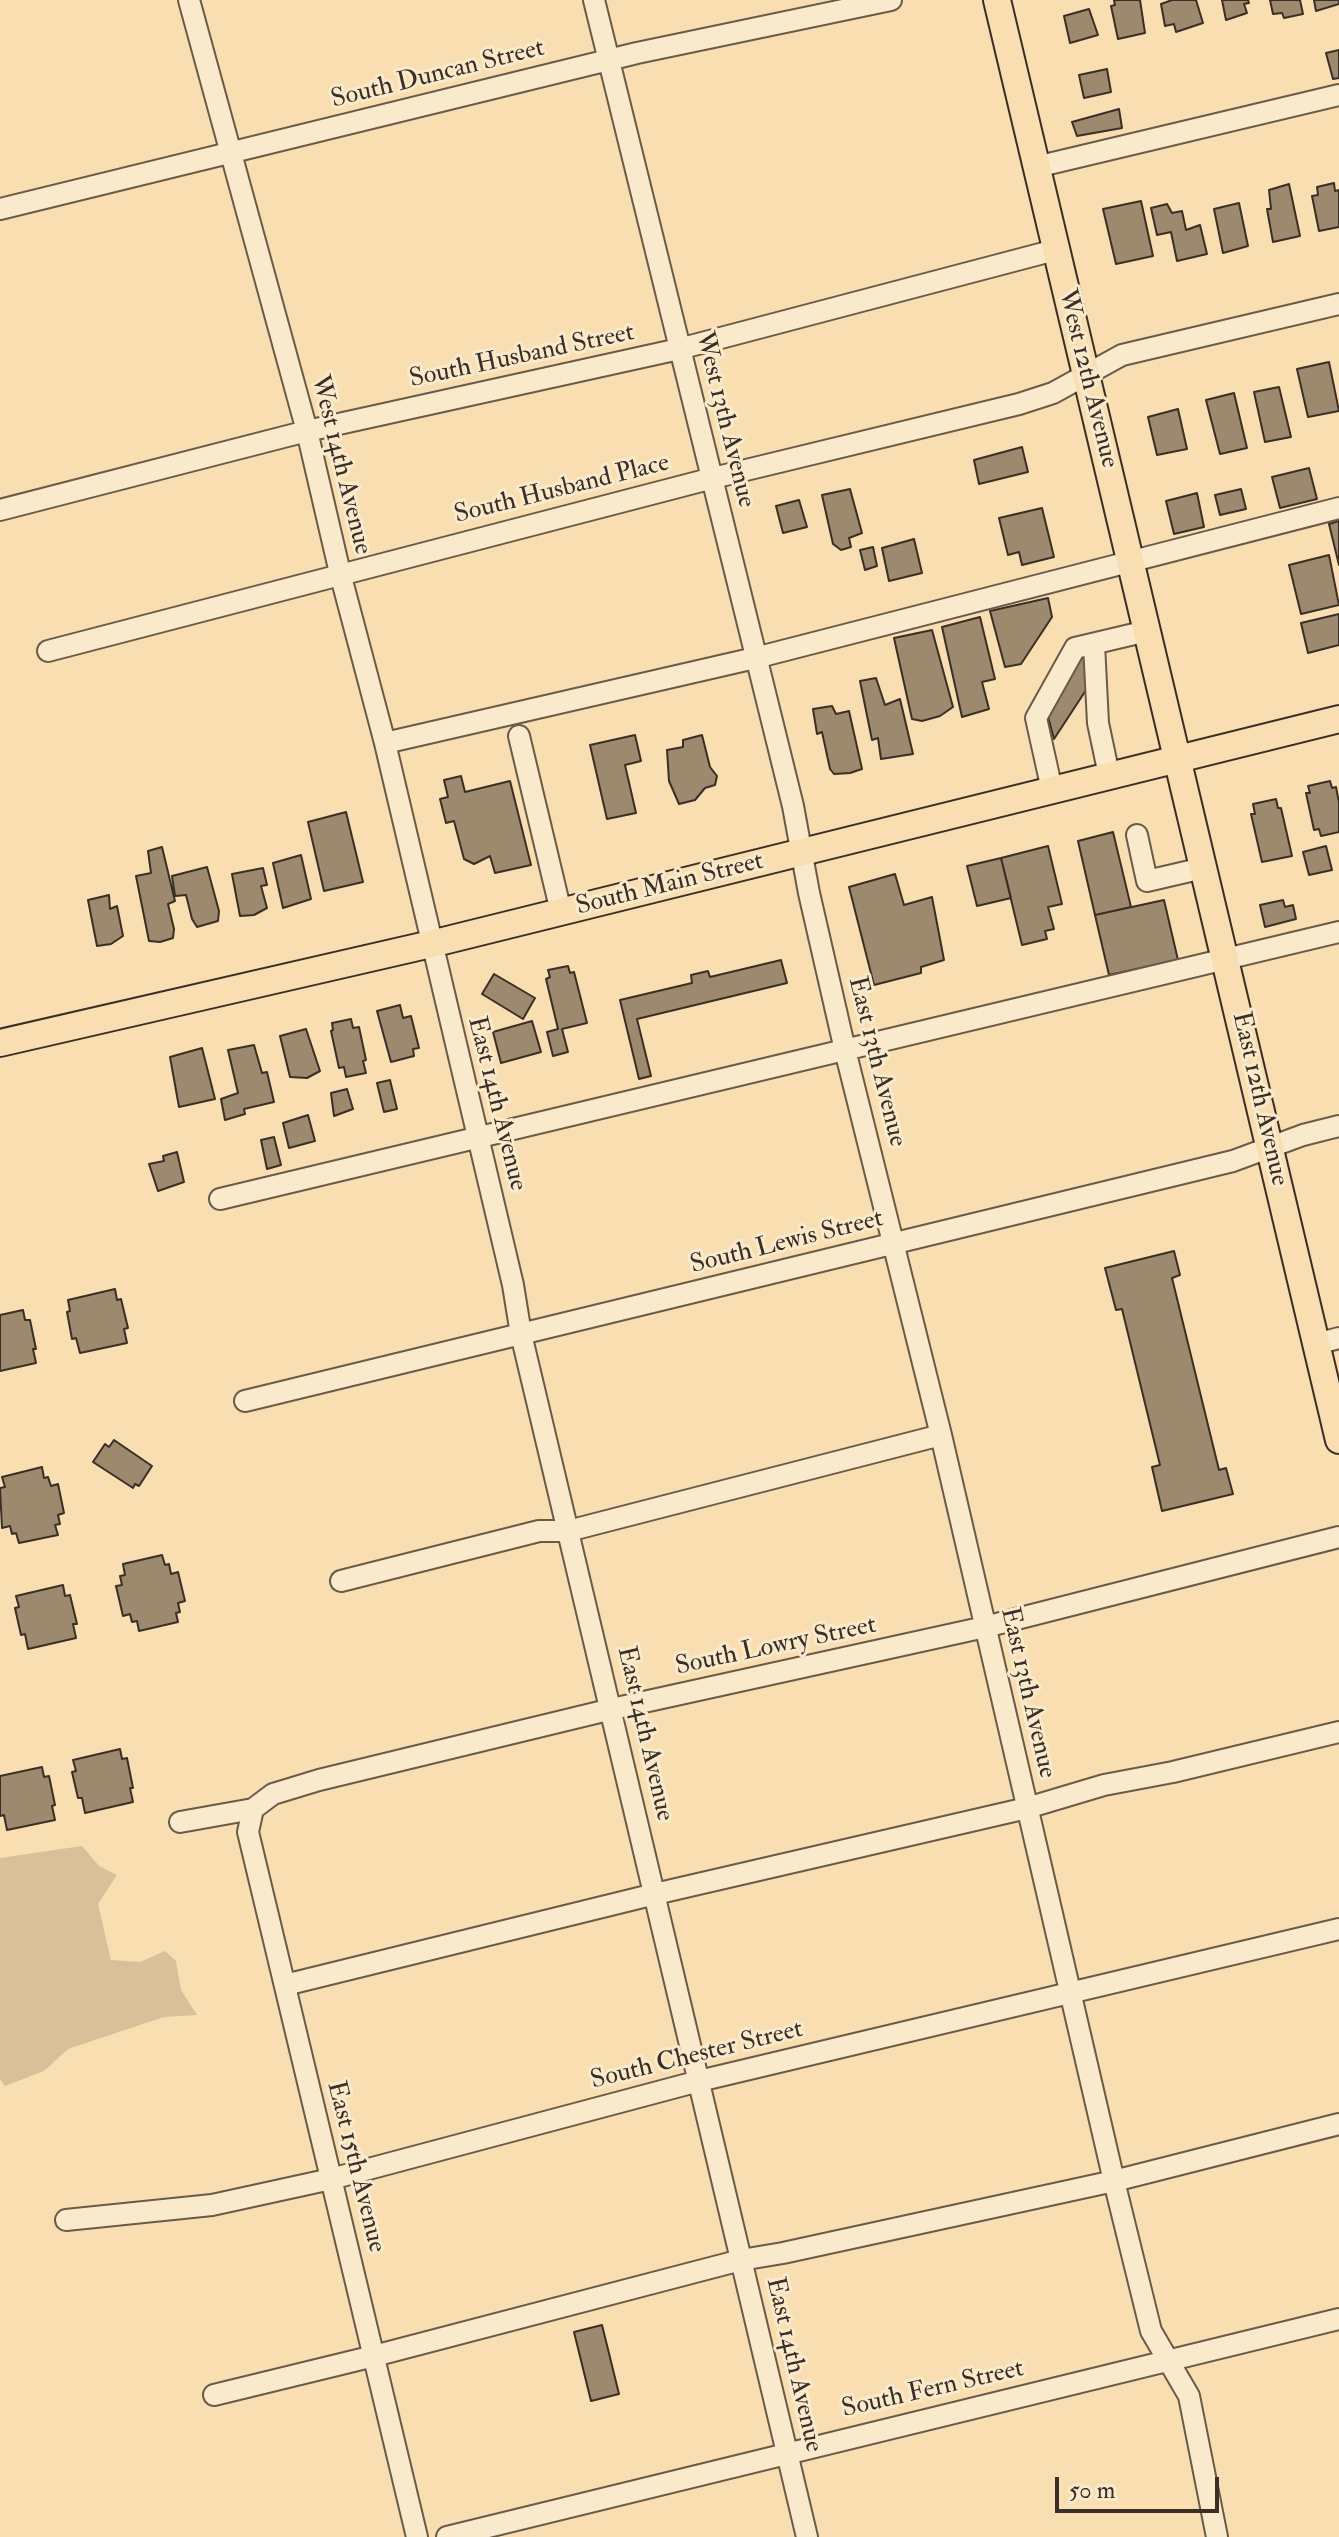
<!DOCTYPE html>
<html>
<head>
<meta charset="utf-8">
<style>
  body { margin:0 }
  #map { position:relative; width:1339px; height:2537px; overflow:hidden; background:#f8deb0; font-family:"IM FELL Double Pica",serif }
  canvas { display:block }
  .scale { position:absolute; left:1055px; top:2477px; width:164px; height:36px; box-sizing:border-box; border:4px solid #3a2e27; border-top:0; padding-left:10px; font-size:24px; line-height:28px; white-space:nowrap; color:#3a2e27; -webkit-text-stroke:6px #faeacc; paint-order:stroke }
</style>
</head>
<body>
<div id="map">
<canvas width="1339" height="2537"></canvas>
<div class="scale">50 m</div>
</div>
<script>
const ctx = document.querySelector('canvas').getContext('2d');
ctx.lineJoin = 'round';
function fillPath(path, color) { ctx.fillStyle = color; ctx.fill(path, 'evenodd'); }
const poly = rows => new Path2D(rows.map(r => 'M' + r).join(''));
function stroke(path, color, width, dash) { ctx.strokeStyle = color; ctx.lineWidth = width; ctx.lineCap = dash ? 'butt' : 'round'; ctx.setLineDash(dash || []); ctx.stroke(path); }
function label(font, color, halo, rows, align = 'center') {
  ctx.font = font + ' "IM FELL Double Pica",serif'; ctx.lineWidth = 6; ctx.setLineDash([]); ctx.textBaseline = 'middle'; ctx.strokeStyle = halo; ctx.fillStyle = color; for (const [text, x, y, turn = 0] of rows) {
    ctx.save(); ctx.translate(x, y); ctx.rotate((+turn || 0) * Math.PI / 180); ctx.textAlign = isNaN(turn) ? turn : align; if (halo) ctx.strokeText(text, 0, 0); ctx.fillText(text, 0, 0); ctx.restore();
  }
}
fillPath(poly([
  [82,1846,99,1866,117,1875,98,1904,111,1960,140,1962,165,1951,176,1961,181,1990,197,2015,164,2017,68,2049,44,2071,5,2086,0,2079,0,1858]
]), '#d8c099');
const building = poly([
  [1114,0,1140,0,1145,33,1118,39,1111,6,1115,5,1114,0],
  [1172,0,1196,0,1203,23,1176,32,1174,24,1165,26,1161,4,1172,0],
  [1222,0,1248,0,1249,3,1244,4,1247,13,1226,20,1222,0],
  [1270,0,1300,0,1303,14,1284,18,1282,13,1273,14,1270,0],
  [1314,0,1339,0,1339,4,1316,11,1314,0],
  [1089,9,1098,35,1070,43,1064,16,1089,9],
  [1339,50,1339,78,1333,79,1326,53,1339,50],
  [1107,69,1111,92,1084,98,1079,75,1107,69],
  [1119,109,1122,128,1077,136,1072,122,1119,109],
  [1334,183,1335,191,1339,190,1339,227,1319,231,1312,196,1318,195,1317,187,1334,183],
  [1289,184,1300,236,1273,242,1267,209,1271,209,1269,190,1289,184],
  [1141,201,1153,256,1116,264,1103,209,1141,201],
  [1239,203,1248,246,1223,253,1214,209,1239,203],
  [1167,204,1172,213,1182,211,1186,230,1200,225,1207,254,1177,261,1171,232,1157,235,1151,208,1167,204],
  [1329,362,1339,411,1308,417,1297,369,1329,362],
  [1279,387,1291,437,1265,442,1254,392,1279,387],
  [1234,393,1247,448,1220,454,1206,400,1234,393],
  [1178,409,1187,449,1157,455,1148,417,1178,409],
  [1022,447,1028,472,979,484,974,460,1022,447],
  [1309,468,1317,499,1280,508,1272,477,1309,468],
  [850,489,862,533,849,538,851,547,841,550,833,544,822,495,850,489],
  [1241,489,1246,509,1220,515,1215,495,1241,489],
  [1197,493,1204,527,1174,534,1166,501,1197,493],
  [799,500,807,527,783,533,776,506,799,500],
  [1042,508,1054,557,1022,565,1019,552,1008,555,999,518,1042,508],
  [1339,521,1339,565,1329,524,1339,521],
  [914,539,922,573,889,581,882,548,914,539],
  [873,547,877,566,865,570,860,550,873,547],
  [1329,555,1339,605,1301,614,1289,565,1329,555],
  [1048,598,1052,617,1021,664,1005,667,990,611,1048,598],
  [1339,614,1339,645,1308,653,1301,623,1339,614],
  [980,617,995,679,982,682,989,709,962,717,942,627,980,617],
  [932,630,953,707,940,716,922,721,912,719,894,638,932,630],
  [1082,651,1090,684,1054,739,1046,709,1082,651],
  [876,678,885,705,900,699,913,754,881,759,878,738,872,740,860,681,876,678],
  [832,706,836,714,849,711,862,769,850,773,834,774,830,769,822,732,817,734,813,709,832,706],
  [635,735,641,761,625,765,636,813,607,819,590,745,635,735],
  [702,735,710,767,717,776,715,785,705,788,695,800,679,804,669,781,667,750,683,747,683,740,702,735],
  [461,776,465,792,510,781,531,865,495,873,490,856,474,864,464,859,454,821,446,823,440,799,448,797,444,780,461,776],
  [1330,781,1332,788,1336,787,1339,802,1339,832,1321,836,1319,829,1314,830,1306,793,1310,793,1308,786,1330,781],
  [1276,799,1278,808,1281,808,1292,856,1262,862,1251,814,1255,814,1253,804,1276,799],
  [346,812,363,882,324,891,308,822,346,812],
  [1113,832,1131,907,1095,915,1078,841,1113,832],
  [1048,846,1062,904,1048,907,1054,929,1045,931,1047,939,1022,945,1001,858,1048,846],
  [1326,846,1332,870,1309,875,1303,852,1326,846],
  [162,847,175,901,168,904,174,929,173,938,160,942,149,941,136,876,151,873,148,851,162,847],
  [301,855,311,899,283,908,273,863,301,855],
  [1001,858,1011,898,977,906,967,866,1001,858],
  [207,867,219,911,218,921,197,927,192,919,186,895,175,896,172,876,207,867],
  [263,868,267,885,261,886,267,908,254,915,240,916,232,874,263,868],
  [895,874,904,905,932,897,944,960,921,967,921,973,874,985,849,887,895,874],
  [109,895,110,909,117,906,123,936,111,944,97,946,88,900,109,895],
  [1164,900,1178,960,1109,975,1095,915,1164,900],
  [1283,900,1285,907,1293,905,1296,919,1265,927,1260,905,1283,900],
  [781,960,787,983,637,1019,651,1076,639,1079,620,1000,692,983,691,975,708,971,710,977,781,960],
  [568,966,570,973,574,972,587,1023,562,1029,568,1052,553,1056,547,1032,558,1029,546,979,550,977,548,970,568,966],
  [494,974,535,998,523,1019,482,994,494,974],
  [400,1005,403,1018,411,1016,419,1048,413,1049,414,1056,391,1062,377,1011,400,1005],
  [351,1019,353,1028,359,1027,366,1060,363,1061,366,1073,346,1077,344,1067,339,1068,331,1031,333,1030,332,1023,351,1019],
  [532,1021,541,1052,501,1063,493,1032,532,1021],
  [306,1029,320,1071,307,1078,290,1077,280,1036,306,1029],
  [254,1045,262,1073,267,1072,274,1102,244,1109,245,1114,225,1120,221,1099,238,1093,228,1050,254,1045],
  [202,1048,215,1099,179,1107,170,1057,202,1048],
  [390,1080,397,1109,384,1112,377,1083,390,1080],
  [347,1089,353,1109,334,1116,331,1093,347,1089],
  [308,1115,315,1141,289,1148,283,1123,308,1115],
  [274,1137,281,1165,267,1169,261,1140,274,1137],
  [177,1152,184,1182,158,1191,149,1164,164,1161,163,1156,177,1152],
  [1174,1251,1180,1275,1172,1278,1219,1470,1226,1468,1233,1494,1162,1511,1152,1467,1160,1465,1122,1309,1116,1310,1105,1268,1174,1251],
  [115,1289,117,1300,121,1299,128,1328,124,1329,127,1343,80,1353,76,1338,72,1339,67,1312,70,1311,68,1300,115,1289],
  [23,1310,25,1320,30,1320,36,1349,33,1349,36,1363,0,1371,0,1315,23,1310],
  [114,1440,152,1466,139,1486,135,1484,133,1488,93,1462,105,1444,109,1447,114,1440],
  [42,1467,44,1478,48,1477,51,1486,58,1484,64,1513,58,1515,60,1524,55,1525,58,1535,19,1543,16,1533,12,1534,10,1526,2,1528,0,1488,5,1487,2,1477,42,1467],
  [162,1555,165,1565,169,1564,171,1574,178,1572,185,1601,178,1603,180,1612,176,1613,178,1622,139,1631,137,1621,132,1622,130,1614,123,1616,116,1586,122,1585,120,1576,125,1575,123,1564,162,1555],
  [63,1585,65,1596,70,1595,77,1624,73,1624,76,1638,28,1649,25,1634,21,1635,15,1608,19,1607,16,1596,63,1585],
  [120,1749,122,1759,127,1758,133,1788,130,1788,133,1802,85,1813,82,1798,78,1798,72,1772,76,1771,73,1760,120,1749],
  [42,1767,44,1777,49,1776,55,1805,52,1806,55,1820,7,1830,4,1815,0,1816,0,1776,42,1767],
  [602,2325,619,2394,591,2401,574,2332,602,2325]
]);
fillPath(building, '#9d8a6e');
stroke(building, '#3a2e27', 2);
const minor = poly([
  [189,0,307,431,340,573,385,743,513,1285,521,1334,807,2537],
  [594,0,793,806,809,893,845,1050,941,1435,1114,2181,1151,2331,1189,2396,1217,2537],
  [1036,167,1339,95],
  [0,209,637,53,891,0],
  [0,510,307,431,679,349,1055,250],
  [1094,644,1098,723,1109,775],
  [48,651,713,478,1019,404,1053,393,1122,355,1339,304],
  [519,736,561,912],
  [385,743,755,658,1339,508],
  [1052,790,1036,718,1075,648,1147,631],
  [1137,835,1147,881,1203,868],
  [220,1199,1339,932],
  [1316,1344,1339,1338],
  [245,1401,1233,1161,1303,1135,1339,1126],
  [341,1581,539,1531,568,1531,941,1435],
  [253,1809,248,1832,417,2537],
  [180,1822,253,1809,273,1794,319,1780,612,1709,985,1627,1339,1537],
  [285,1985,655,1894,1027,1808,1104,1785,1173,1772,1339,1732],
  [66,2220,212,2205,331,2179,699,2081,1339,1929],
  [214,2395,374,2356,741,2260,783,2253,1114,2181,1339,2124],
  [447,2537,1339,2319]
]);
const major = poly([
  [997,0,1339,1440],
  [0,1043,431,944,1339,719]
]);
stroke(minor, '#6a5a49', 24);
stroke(major, '#3a2e27', 30);
stroke(minor, '#faeacc', 20);
stroke(major, '#f8deb0', 26);
label('26px', '#3a2e27', '#faeacc', [
  ["South Duncan Street",438,75,-14],
  ["South Husband Street",522,357,-12],
  ["West 12th Avenue",1087,379,76],
  ["West 13th Avenue",724,420,76],
  ["West 14th Avenue",340,465,76],
  ["South Husband Place",562,490,-14],
  ["South Main Street",670,885,-14],
  ["East 13th Avenue",876,1062,76],
  ["East 12th Avenue",1259,1099,77],
  ["East 14th Avenue",496,1104,76],
  ["South Lewis Street",787,1243,-14],
  ["South Lowry Street",776,1647,-12],
  ["East 13th Avenue",1027,1693,77],
  ["East 14th Avenue",644,1734,77],
  ["South Chester Street",697,2056,-14],
  ["East 15th Avenue",355,2167,76],
  ["East 14th Avenue",793,2365,77],
  ["South Fern Street",933,2390,-13]
]);
</script>
</body>
</html>
